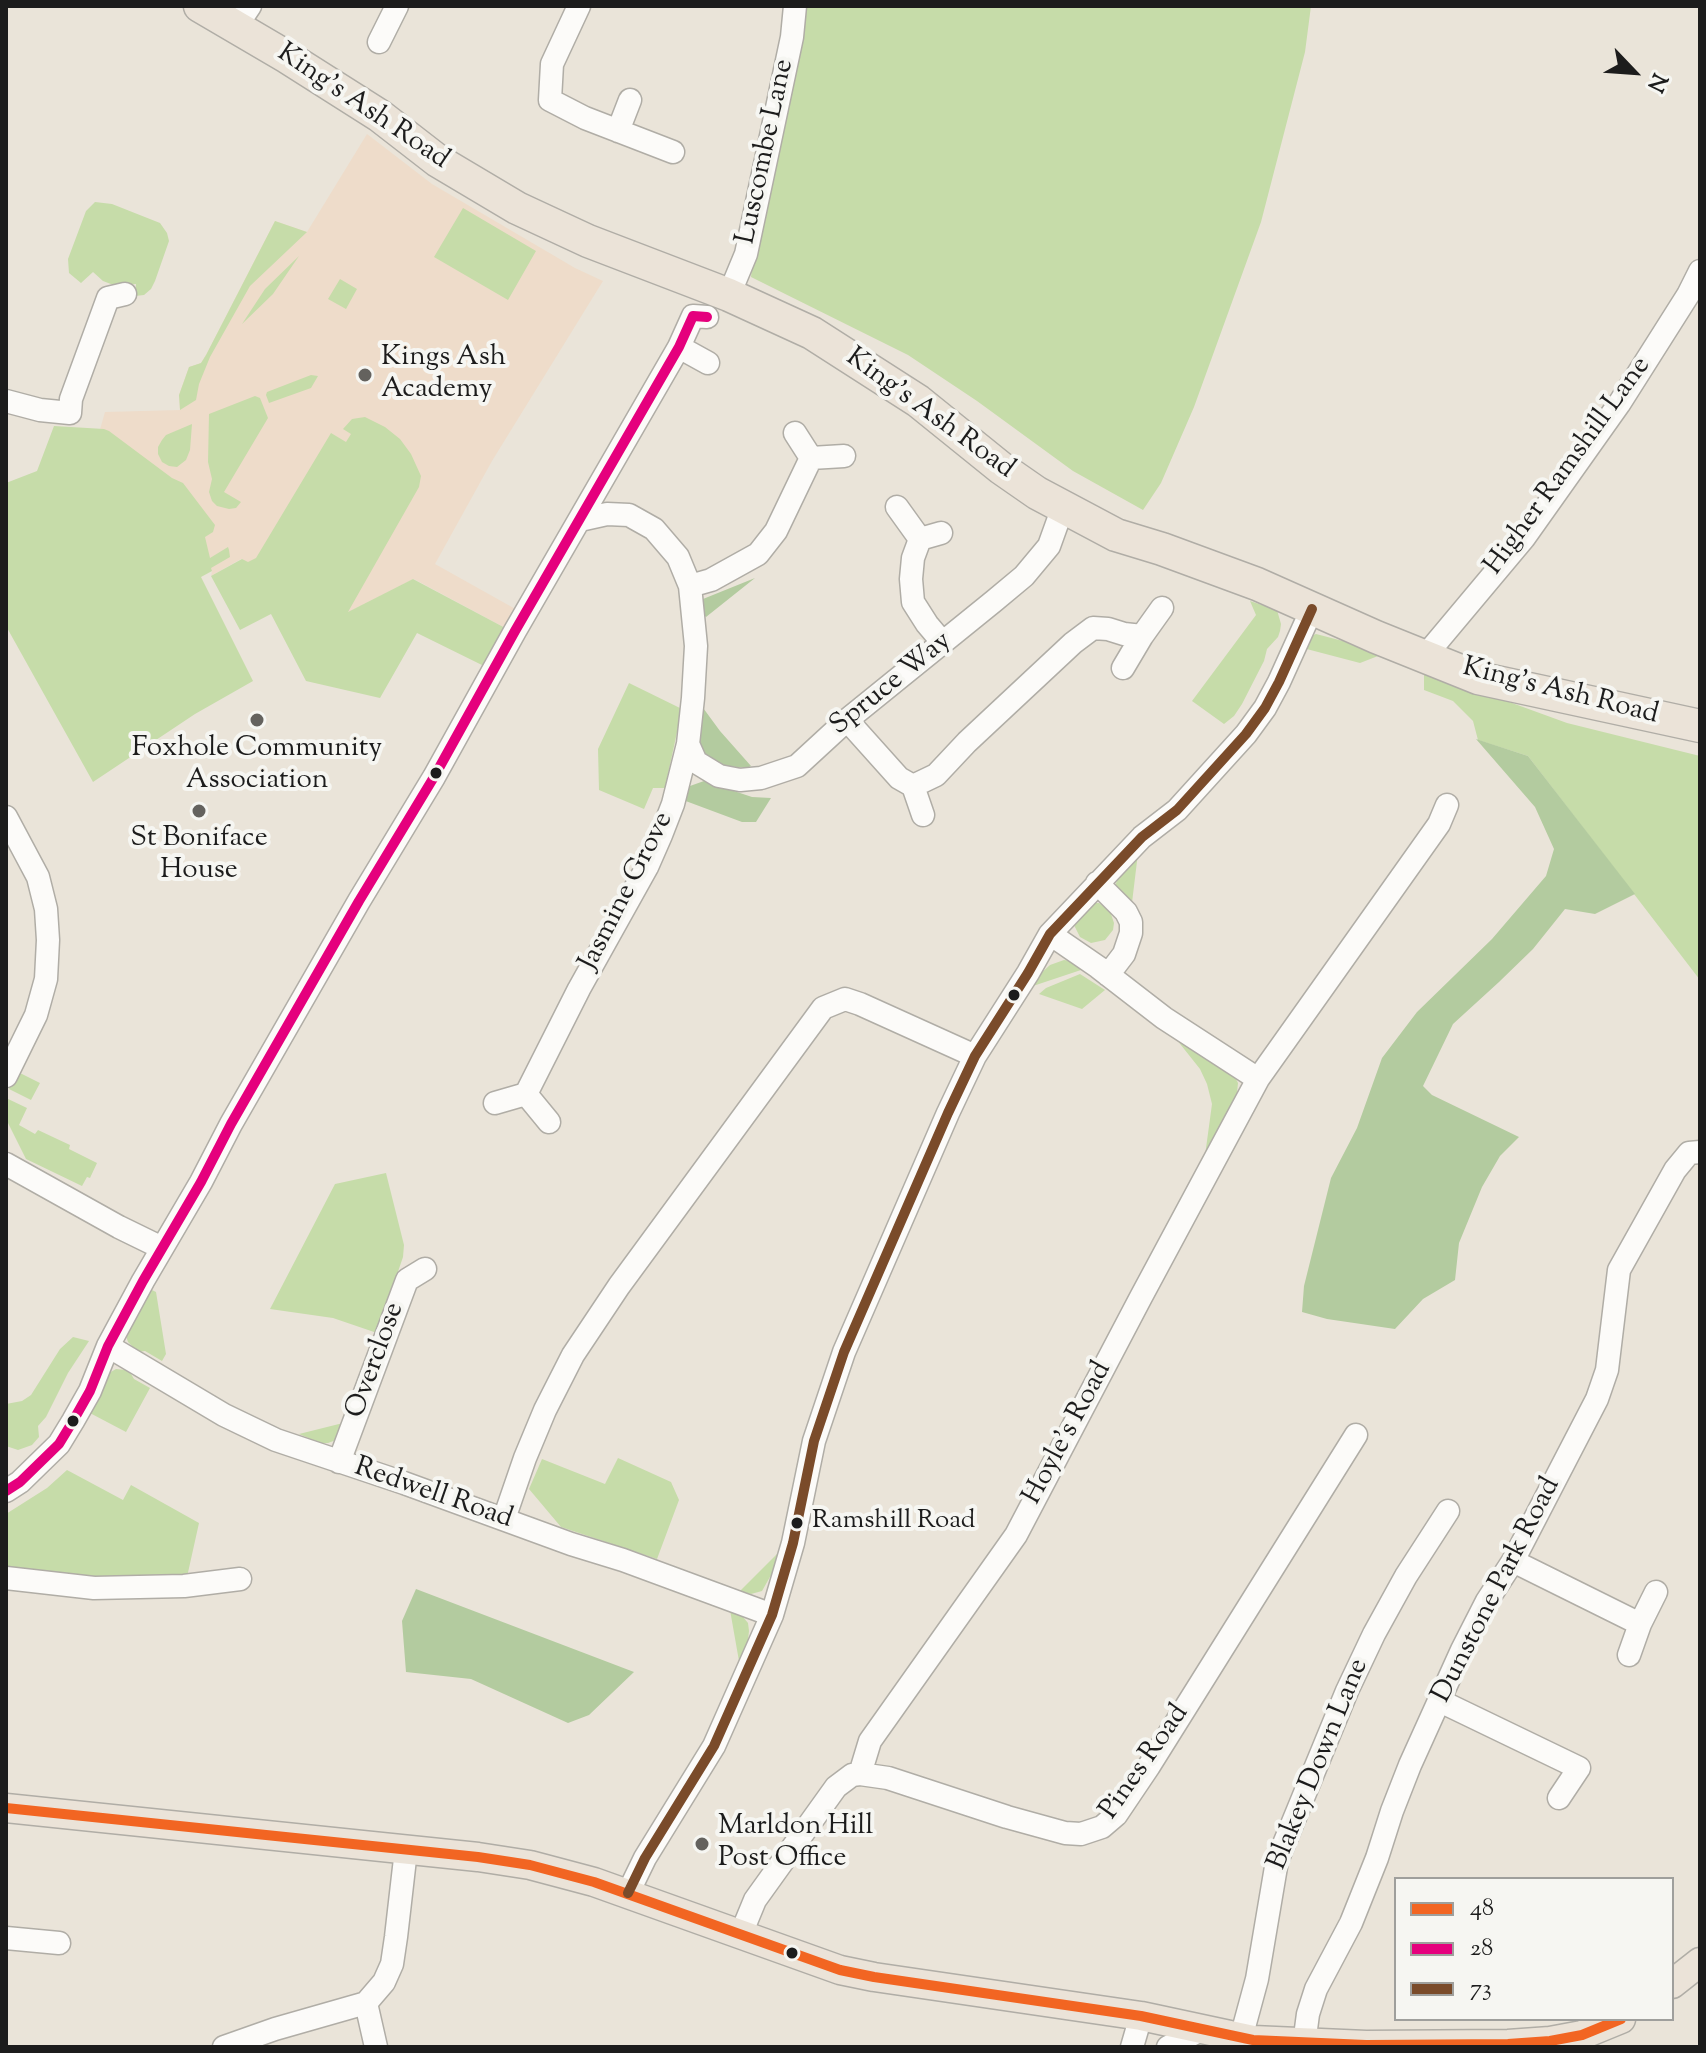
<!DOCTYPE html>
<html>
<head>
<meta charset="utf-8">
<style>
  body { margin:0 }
  #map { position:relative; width:1706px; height:2053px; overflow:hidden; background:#eae4d9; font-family:"Sorts Mill Goudy",serif }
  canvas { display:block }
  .frame { position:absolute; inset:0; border:8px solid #1c1c1c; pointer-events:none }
  .legend { position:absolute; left:1394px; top:1877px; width:280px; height:144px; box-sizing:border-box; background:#f6f6f2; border:2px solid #9f9f9c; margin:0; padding:10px 14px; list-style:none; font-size:24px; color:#1c1c1c }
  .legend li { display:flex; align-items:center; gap:16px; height:40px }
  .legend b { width:40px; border:2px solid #9f9f9c }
  .north { position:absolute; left:1594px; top:32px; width:80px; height:80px; -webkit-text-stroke:6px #f6f6f2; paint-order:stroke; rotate:115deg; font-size:22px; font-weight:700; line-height:32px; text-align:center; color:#1c1c1c }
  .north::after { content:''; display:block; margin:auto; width:28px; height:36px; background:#1c1c1c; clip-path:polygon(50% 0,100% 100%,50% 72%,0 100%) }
</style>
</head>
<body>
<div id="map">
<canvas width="1706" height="2053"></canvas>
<div class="frame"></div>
<ul class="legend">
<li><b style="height:10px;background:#f26522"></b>48</li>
<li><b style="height:10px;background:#e5007d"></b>28</li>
<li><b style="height:10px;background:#7a4b2a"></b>73</li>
</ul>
<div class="north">N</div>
</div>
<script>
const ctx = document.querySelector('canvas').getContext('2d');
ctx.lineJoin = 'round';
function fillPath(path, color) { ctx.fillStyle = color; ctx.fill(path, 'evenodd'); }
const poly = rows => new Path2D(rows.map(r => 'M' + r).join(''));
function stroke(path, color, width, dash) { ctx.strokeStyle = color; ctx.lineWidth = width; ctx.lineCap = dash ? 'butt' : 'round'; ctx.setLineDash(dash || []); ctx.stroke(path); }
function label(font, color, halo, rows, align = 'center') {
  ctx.font = font + ' "Sorts Mill Goudy",serif'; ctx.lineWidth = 8; ctx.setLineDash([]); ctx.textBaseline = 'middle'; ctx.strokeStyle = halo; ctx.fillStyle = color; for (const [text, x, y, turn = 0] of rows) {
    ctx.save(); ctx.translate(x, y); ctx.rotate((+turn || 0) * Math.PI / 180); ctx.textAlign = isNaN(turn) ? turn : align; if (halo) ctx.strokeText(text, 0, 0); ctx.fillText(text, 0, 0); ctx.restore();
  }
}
fillPath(poly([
  [367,134,432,184,575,268,603,281,492,461,435,564,519,611,509,630,414,579,347,613,241,559,211,576,212,571,198,544,99,433,105,412,180,410,179,395,189,367,201,363,206,355,275,221,307,232]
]), '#eedcca');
fillPath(poly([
  [803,6,1311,6,1305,52,1261,222,1194,407,1161,483,1143,510,1073,471,977,401,908,355,751,277,753,256],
  [95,202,112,204,160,223,167,233,169,241,155,281,151,289,144,295,135,296,136,284,116,286,103,281,93,272,81,283,69,273,68,259,86,211],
  [463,208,536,251,508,300,434,257],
  [275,221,307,232,250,286,210,357,199,384,196,400,180,410,179,395,189,367,201,363,206,355],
  [299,256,273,294,242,324,265,289],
  [340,279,357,289,346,309,328,299],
  [311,375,318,376,311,388,269,403,266,395,267,392],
  [255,396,260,398,268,418,224,492,241,502,236,508,229,509,217,506,212,501,209,492,212,479,208,462,209,414],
  [365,417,385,427,400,439,411,454,421,476,419,487,348,612,413,579,509,630,488,668,417,633,380,698,306,681,271,614,240,630,211,576,242,559,248,562,256,558,331,433,346,442,351,434,343,429,352,419],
  [192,424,190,450,186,460,177,467,169,466,162,462,158,454,158,447,162,440,166,435],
  [54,426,104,429,109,431,172,478,183,483,215,525,213,532,205,537,210,558,228,547,229,550,230,557,211,568,212,571,201,577,253,681,195,714,93,782,6,626,6,483,37,471],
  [1250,601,1277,610,1281,624,1280,631,1278,637,1267,649,1264,661,1242,704,1234,716,1224,724,1192,701,1256,615],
  [1316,634,1343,641,1378,656,1360,663,1299,647,1307,638],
  [1424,671,1567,723,1700,756,1700,980,1528,756,1478,740,1473,721,1453,701,1424,690],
  [629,683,682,709,665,788,653,788,644,809,599,790,598,749],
  [1138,853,1131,911,1115,886,1118,878],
  [1093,903,1099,903,1110,911,1114,923,1113,930,1105,940,1091,943,1080,937,1074,925,1074,919],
  [1064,960,1071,961,1084,969,1033,986,1039,975,1050,965],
  [1080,974,1105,990,1082,1009,1039,994,1046,988],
  [1169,1030,1234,1075,1238,1083,1236,1103,1204,1163,1212,1104,1207,1084,1200,1069],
  [18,1072,40,1083,31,1100,9,1089],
  [6,1098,27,1108,19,1125,35,1134,38,1130,55,1138,70,1145,69,1149,97,1163,90,1178,87,1177,82,1186,26,1159,6,1119],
  [386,1173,404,1245,403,1257,377,1333,333,1318,270,1309,335,1184],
  [152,1290,156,1292,166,1354,162,1361,145,1351,138,1352,128,1342,126,1336,127,1329],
  [73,1337,89,1341,68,1373,46,1417,38,1426,39,1437,32,1445,18,1450,6,1446,6,1404,22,1401,31,1395,60,1349],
  [116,1369,126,1370,131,1374,134,1379,150,1388,126,1432,88,1412,109,1373],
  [347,1422,336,1440,328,1443,320,1443,299,1434],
  [618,1458,671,1482,679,1500,657,1559,561,1527,529,1489,542,1459,605,1484],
  [67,1470,123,1500,131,1485,199,1523,187,1577,71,1578,6,1568,6,1514,47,1488],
  [780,1551,775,1568,762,1591,751,1594,740,1591],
  [730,1610,743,1617,748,1623,749,1631,748,1640,739,1661]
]), '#c6dca9');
fillPath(poly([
  [755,578,706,617,703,614,702,605,703,599],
  [698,701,720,731,751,766,747,768,727,766,702,757,696,749],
  [1476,739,1528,756,1635,894,1595,914,1565,909,1533,949,1499,982,1453,1024,1423,1086,1432,1095,1519,1137,1500,1156,1482,1187,1459,1243,1455,1280,1423,1299,1395,1329,1327,1319,1302,1312,1304,1286,1331,1178,1357,1128,1382,1058,1417,1012,1492,939,1546,876,1554,849,1535,807],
  [704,781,752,797,771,798,756,822,742,822,683,800,686,791,690,786],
  [416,1589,634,1672,589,1715,568,1723,471,1679,406,1672,402,1621]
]), '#b3cb9f');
const minor = poly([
  [579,6,552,64,550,100,585,118,673,152],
  [236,27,250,6],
  [379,42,397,6],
  [618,131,630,100],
  [729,295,746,254,792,37,795,6],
  [679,347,708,363],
  [6,401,40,410,70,413,71,399,108,298,125,294],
  [811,458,844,456],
  [897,507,920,539],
  [941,533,920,539,913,558,911,579,913,602,927,624,943,643],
  [690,586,711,580,758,554,776,531,811,458,795,433],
  [1426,655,1524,538,1619,404,1688,295,1700,271],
  [1123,668,1142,636],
  [847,720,899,778,913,786,936,775,967,742,1073,643,1093,628,1108,629,1124,634,1142,636,1162,608],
  [688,744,696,762,719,776,740,780,761,778,797,766,847,720,994,601,1024,576,1049,546,1063,507],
  [913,786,923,815],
  [6,817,38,877,46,909,48,940,46,979,36,1015,6,1076],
  [1097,883,1126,912,1131,922,1131,933,1124,954,1108,975],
  [1050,934,1098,967,1164,1018,1258,1079],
  [495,1103,526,1094],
  [549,1122,526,1094,579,989,647,867,661,835,673,804,688,744,693,698,696,646,690,586,678,557,654,529,629,515,607,514,580,520],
  [6,1164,119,1227,162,1248],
  [108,1346,224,1415,276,1440,404,1483,571,1544,623,1560,772,1615],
  [339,1462,407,1280,425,1269],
  [6,1491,20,1482,59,1444,73,1421,90,1391,108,1346,143,1281,201,1182,231,1124,359,901,434,777,515,631,679,347,693,316,707,317],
  [504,1519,525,1458,545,1410,573,1355,619,1286,823,1008,845,999,860,1004,975,1056],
  [1513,1561,1640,1624],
  [6,1578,94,1588,184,1586,240,1579],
  [1629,1655,1640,1624,1656,1592],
  [1440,1701,1579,1768,1559,1798],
  [860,1774,870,1741,1016,1535,1141,1297,1258,1079,1439,824,1447,805],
  [628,1893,645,1858,714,1746,772,1615,793,1543,814,1441,844,1352,948,1113,975,1056,1028,973,1050,934,1142,837,1177,810,1246,734,1265,708,1279,682,1312,609],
  [741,1934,755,1900,836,1787,852,1775,860,1774,888,1778,1007,1817,1065,1833,1081,1834,1102,1827,1116,1815,1149,1766,1356,1435],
  [6,1938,59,1943],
  [1241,2038,1257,1979,1277,1861,1347,1691,1374,1634,1406,1576,1448,1511],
  [1304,2044,1308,2014,1316,1989,1351,1923,1377,1858,1392,1811,1410,1765,1462,1650,1487,1601,1513,1561,1597,1399,1607,1370,1619,1270,1675,1170,1689,1153,1700,1152],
  [224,2047,275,2029,366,2003],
  [376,2047,366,2003,384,1982,392,1964,396,1937,406,1850],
  [1132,2047,1141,2016],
  [1168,2047,1201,2030]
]);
const major = poly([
  [6,1808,478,1857,530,1865,594,1882,840,1970,874,1977,1141,2016,1253,2040,1366,2045,1508,2044,1550,2041,1582,2035,1621,2019],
  [1672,1984,1700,1962]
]);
const highway = poly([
  [200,6,287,57,380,116,438,161,517,208,588,241,729,295,812,333,918,401,1001,468,1037,493,1116,535,1162,549,1257,584,1376,637,1478,678,1700,726]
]);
stroke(minor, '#b0ada6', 25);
stroke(major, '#b0ada6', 31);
stroke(highway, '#b0ada6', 35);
stroke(minor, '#fcfbf9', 22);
stroke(major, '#ebe3d8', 28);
stroke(highway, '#ebe3d8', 32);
stroke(poly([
  [6,1808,478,1857,530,1865,594,1882,840,1970,874,1977,1141,2016,1253,2040,1366,2045,1508,2044,1550,2041,1582,2035,1621,2019]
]), '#f26522', 10);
stroke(poly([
  [6,1491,20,1482,59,1444,73,1421,90,1391,108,1346,143,1281,201,1182,231,1124,359,901,434,777,515,631,679,347,693,316,707,317]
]), '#e5007d', 10);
stroke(poly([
  [628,1893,645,1858,714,1746,772,1615,793,1543,814,1441,844,1352,948,1113,975,1056,1028,973,1050,934,1142,837,1177,810,1246,734,1265,708,1279,682,1312,609]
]), '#7a4b2a', 10);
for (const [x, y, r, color] of [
  [365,375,8,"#64625e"],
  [257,720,8,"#64625e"],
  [436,773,7,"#1c1c1c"],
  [199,811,8,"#64625e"],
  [1014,995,7,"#1c1c1c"],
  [73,1421,7,"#1c1c1c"],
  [797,1523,7,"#1c1c1c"],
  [702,1844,8,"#64625e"],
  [792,1953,7,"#1c1c1c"]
]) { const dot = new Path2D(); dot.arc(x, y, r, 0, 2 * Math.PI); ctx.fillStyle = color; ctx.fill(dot); stroke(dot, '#f6f6f2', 3); }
label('26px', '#1c1c1c', '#f6f6f2', [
  ["Ramshill Road",812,1523]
], 'left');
label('28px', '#1c1c1c', '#f6f6f2', [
  ["King's Ash Road",362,108,34],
  ["Luscombe Lane",767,152,-78],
  ["King's Ash Road",929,415,36],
  ["Higher Ramshill Lane",1569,467,-54],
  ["Spruce Way",892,685,-39],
  ["King's Ash Road",1560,693,14],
  ["Jasmine Grove",628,892,-63],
  ["Overclose",377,1361,-70],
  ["Hoyle's Road",1069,1434,-62],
  ["Redwell Road",433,1495,19],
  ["Dunstone Park Road",1498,1591,-63],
  ["Pines Road",1146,1763,-55],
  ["Blakey Down Lane",1320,1765,-68]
]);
label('28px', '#1c1c1c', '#f6f6f2', [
  ["Kings Ash",381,359],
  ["Academy",381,391],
  ["Foxhole Community",257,750,"center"],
  ["Association",257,782,"center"],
  ["St Boniface",199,840,"center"],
  ["House",199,872,"center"],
  ["Marldon Hill",718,1828],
  ["Post Office",718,1860]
], 'left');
</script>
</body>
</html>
